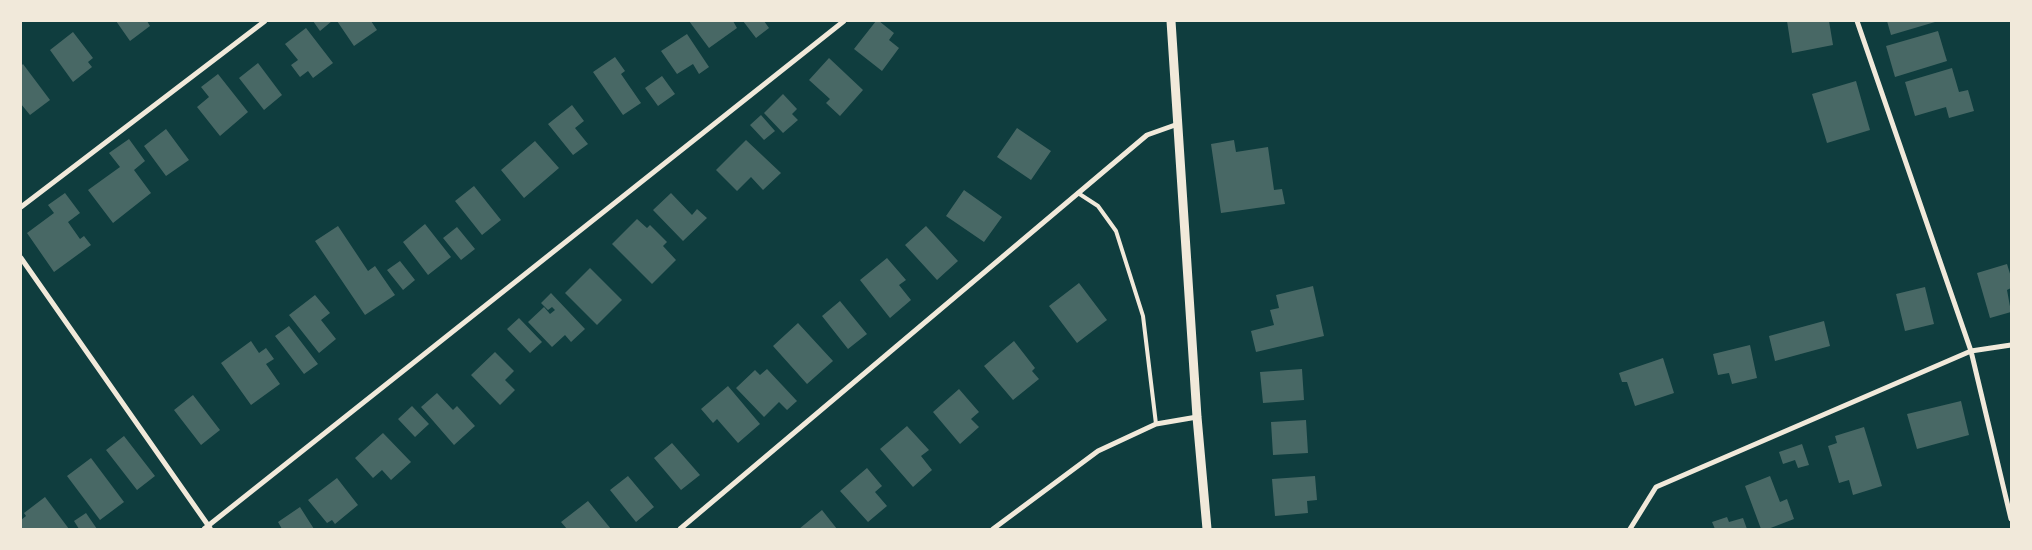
<!DOCTYPE html>
<html>
<head>
<meta charset="utf-8">
<style>
  body { margin:0 }
  #map { position:relative; width:2032px; height:550px; overflow:hidden; background:#0f3d3e; font-family:"Fira Sans Condensed",sans-serif }
  canvas { display:block }
  .frame { position:absolute; inset:0; border:22px solid #f1e9da; pointer-events:none }
</style>
</head>
<body>
<div id="map">
<canvas width="2032" height="550"></canvas>
<div class="frame"></div>
</div>
<script>
const ctx = document.querySelector('canvas').getContext('2d');
ctx.lineJoin = 'round';
function fillPath(path, color) { ctx.fillStyle = color; ctx.fill(path, 'evenodd'); }
const poly = rows => new Path2D(rows.map(r => 'M' + r).join(''));
function stroke(path, color, width, dash) { ctx.strokeStyle = color; ctx.lineWidth = width; ctx.lineCap = dash ? 'butt' : 'round'; ctx.setLineDash(dash || []); ctx.stroke(path); }
fillPath(poly([
  [116,21,147,21,150,26,130,41],
  [313,21,332,21,320,31],
  [337,21,371,21,377,30,354,46],
  [689,21,733,21,737,28,709,48],
  [743,21,764,21,769,28,756,38],
  [876,21,879,21,894,33,889,40,899,48,882,71,854,49],
  [1787,21,1829,21,1833,45,1792,53],
  [1887,21,1935,21,1935,22,1891,35],
  [306,28,333,63,313,78,308,71,300,77,291,65,298,60,285,44],
  [1938,31,1947,61,1895,77,1886,46],
  [73,32,93,58,88,62,92,67,73,82,50,50],
  [687,34,709,67,699,74,693,64,677,74,661,51],
  [615,57,625,71,621,74,641,103,623,115,593,72],
  [829,58,863,90,840,116,826,103,830,99,809,80],
  [258,63,282,95,264,110,239,78],
  [23,64,50,100,30,115,21,104,21,66],
  [1952,68,1959,92,1968,90,1974,111,1949,118,1946,107,1915,116,1905,82],
  [218,74,248,112,220,136,197,107,209,97,201,87],
  [662,76,675,94,658,106,645,88],
  [1856,81,1870,130,1827,143,1812,94],
  [783,94,797,109,792,114,798,120,783,133,764,113],
  [572,105,584,121,575,128,588,144,573,155,548,124],
  [761,115,775,131,764,140,750,125],
  [1017,128,1051,151,1031,180,997,157],
  [166,129,189,160,166,176,144,146],
  [129,139,145,161,134,170,151,193,113,223,88,190,120,167,109,153],
  [746,140,781,173,763,190,751,177,737,191,716,170],
  [1234,140,1236,152,1268,147,1274,190,1282,189,1285,204,1221,213,1211,144],
  [535,141,559,168,524,198,501,170],
  [474,186,501,220,482,235,455,201],
  [964,190,1002,217,984,242,946,216],
  [65,193,80,213,68,222,80,239,84,236,91,245,54,272,27,233,54,213,48,205],
  [671,193,692,215,697,209,707,218,683,241,653,210],
  [637,219,647,228,650,225,667,242,663,246,676,260,652,284,612,244],
  [425,224,451,257,428,275,403,242],
  [338,226,368,271,375,266,395,295,365,315,315,241],
  [926,226,958,261,937,280,905,245],
  [457,227,475,249,461,260,443,238],
  [887,258,906,280,899,285,911,300,890,318,860,280],
  [400,261,415,280,403,290,387,270],
  [2007,264,2011,277,2011,288,2007,290,2011,312,1990,318,1977,273],
  [590,268,622,300,597,325,565,293],
  [1079,283,1107,320,1077,343,1049,306],
  [1313,286,1324,336,1256,352,1251,331,1274,325,1270,310,1279,308,1276,295],
  [1925,287,1934,324,1905,331,1896,294],
  [551,293,585,329,571,342,565,335,552,347,528,322,544,307,550,314,555,310,552,307,548,310,541,303],
  [315,295,330,313,321,320,336,339,319,353,289,315],
  [840,301,867,334,848,349,822,316],
  [519,318,542,342,530,353,507,329],
  [1824,321,1830,346,1775,361,1769,336],
  [798,323,833,361,807,384,773,346],
  [289,326,318,364,304,374,275,336],
  [251,341,259,353,266,348,274,359,266,364,280,384,251,405,221,363],
  [1014,341,1035,368,1032,371,1039,379,1013,400,984,366],
  [1750,345,1757,378,1732,384,1729,373,1718,375,1713,354],
  [495,352,514,371,505,380,515,390,500,405,471,375],
  [1663,358,1674,393,1635,406,1627,382,1622,382,1619,373],
  [767,369,797,401,787,410,779,402,764,417,736,388,755,370,760,375],
  [1302,369,1304,400,1263,403,1260,372],
  [728,386,760,424,738,443,717,419,713,423,701,409],
  [959,389,979,412,971,419,979,427,960,444,933,412],
  [437,393,453,410,457,406,475,426,454,445,421,407],
  [193,395,220,430,201,445,174,410],
  [1961,401,1969,435,1917,449,1907,414],
  [412,406,429,424,415,437,398,419],
  [1306,420,1308,453,1273,455,1271,422],
  [907,426,929,450,921,456,932,470,913,487,880,449],
  [1864,427,1882,486,1853,495,1849,480,1839,483,1828,446,1837,443,1835,436],
  [383,433,411,462,391,480,382,470,373,478,355,458],
  [124,436,155,476,137,490,106,450],
  [672,443,700,475,681,490,654,458],
  [1802,444,1809,465,1798,468,1795,460,1783,464,1779,452],
  [91,458,124,502,100,520,67,476],
  [867,468,882,486,875,492,887,506,868,522,840,491],
  [628,476,654,507,636,522,610,490],
  [1315,476,1317,500,1307,501,1308,513,1275,516,1272,479],
  [1770,476,1780,502,1787,499,1794,519,1768,529,1761,529,1745,486],
  [337,478,358,505,335,524,332,520,327,523,308,500],
  [45,497,69,529,21,529,21,520,26,516,24,513],
  [588,501,611,529,567,529,561,522],
  [300,507,314,529,282,529,278,522],
  [822,510,837,529,799,529],
  [86,513,97,529,79,529,74,521],
  [1727,517,1729,522,1743,518,1747,529,1715,529,1712,522]
]), '#486865');
stroke(poly([
  [1078,193,1098,206,1116,231,1143,316,1156,424]
]), '#f1e9da', 4);
stroke(poly([
  [1857,21,1971,351,2011,519],
  [21,207,265,21],
  [21,258,210,528],
  [204,529,844,21],
  [680,529,1147,135,1178,124],
  [993,529,1098,451,1156,424,1197,417],
  [1630,529,1656,487,1971,351,2011,345]
]), '#f1e9da', 5);
stroke(poly([
  [1171,21,1197,417,1207,529]
]), '#f1e9da', 9);
</script>
</body>
</html>
